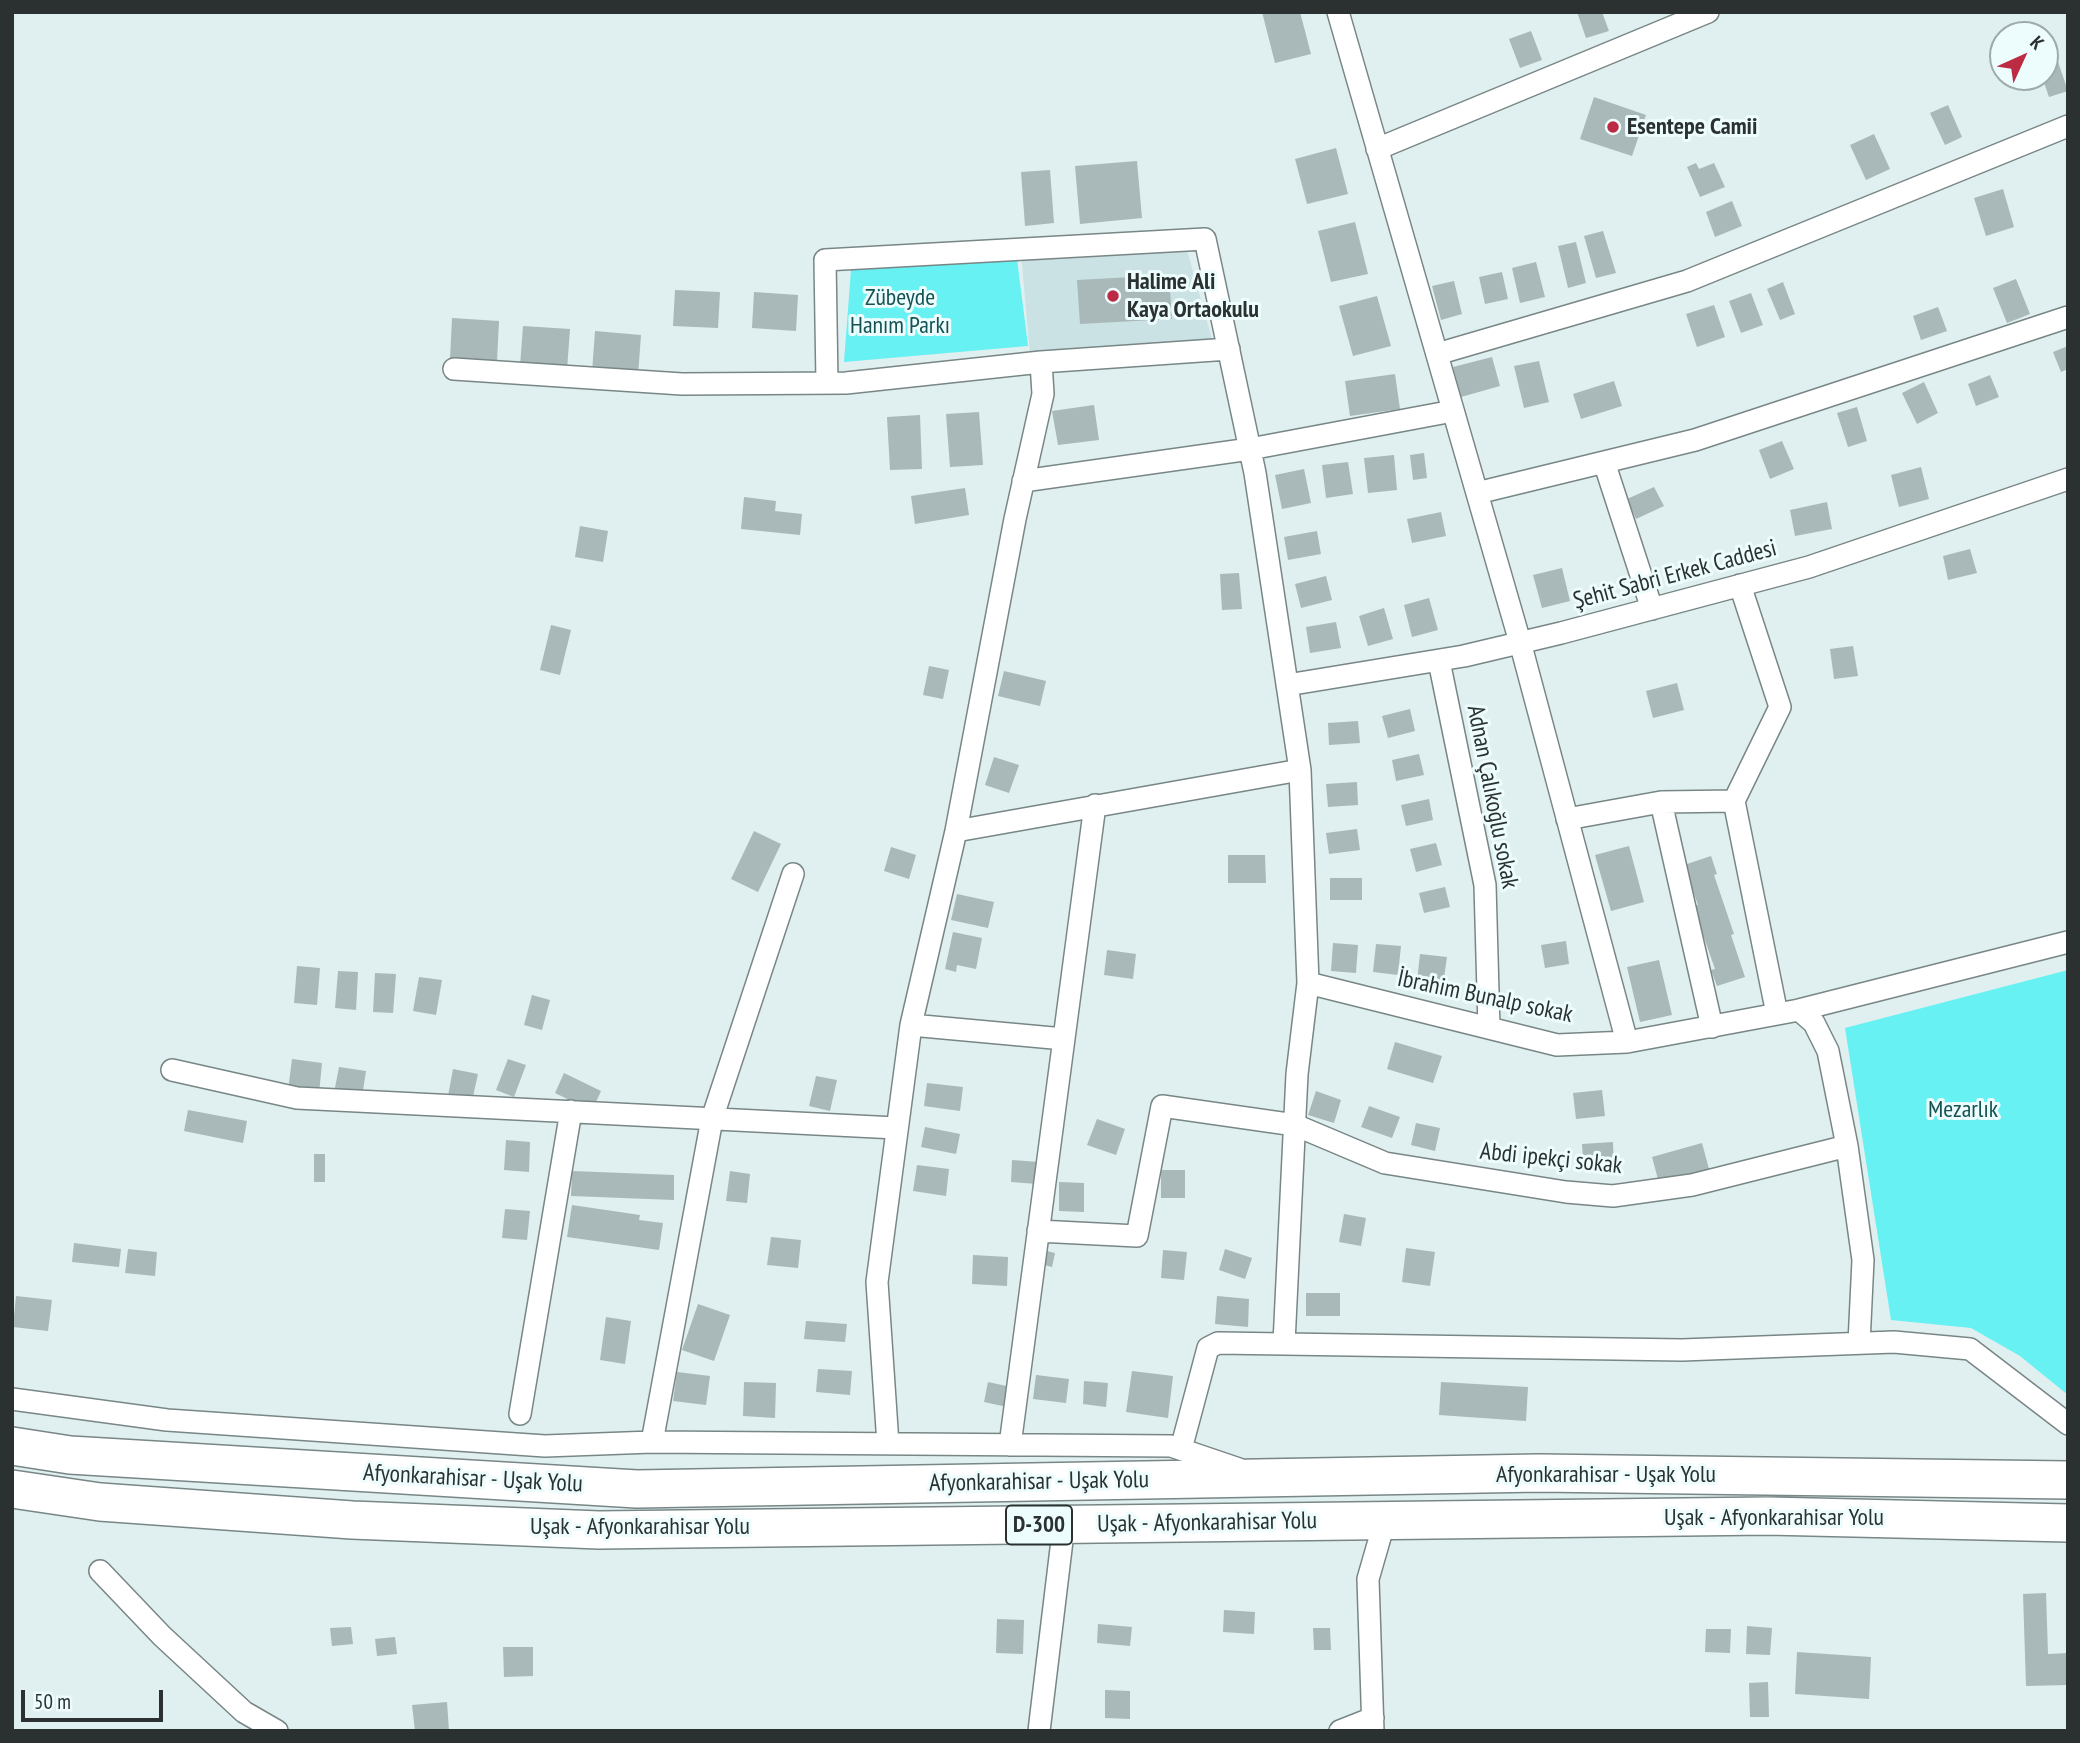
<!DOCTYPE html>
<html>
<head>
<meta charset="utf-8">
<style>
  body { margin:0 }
  #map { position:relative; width:2080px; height:1743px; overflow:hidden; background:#e0efef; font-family:"PT Sans Narrow",sans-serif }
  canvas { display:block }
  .frame { position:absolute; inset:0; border:14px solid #2b3131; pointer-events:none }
  .north { position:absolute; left:1989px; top:21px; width:70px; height:70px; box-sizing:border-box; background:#edfcfc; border:2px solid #9fabab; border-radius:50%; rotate:45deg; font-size:19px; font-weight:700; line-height:28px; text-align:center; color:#2b3131 }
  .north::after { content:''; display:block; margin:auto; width:24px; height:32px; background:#bc2b44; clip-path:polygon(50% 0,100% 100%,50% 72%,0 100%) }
  .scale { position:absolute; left:21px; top:1690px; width:142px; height:32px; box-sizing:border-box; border:4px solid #2b3131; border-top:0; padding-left:9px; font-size:21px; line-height:24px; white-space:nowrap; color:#2b3131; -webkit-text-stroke:5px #edfcfc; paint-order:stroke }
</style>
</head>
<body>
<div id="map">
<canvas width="2080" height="1743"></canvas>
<div class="frame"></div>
<div class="north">K</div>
<div class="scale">50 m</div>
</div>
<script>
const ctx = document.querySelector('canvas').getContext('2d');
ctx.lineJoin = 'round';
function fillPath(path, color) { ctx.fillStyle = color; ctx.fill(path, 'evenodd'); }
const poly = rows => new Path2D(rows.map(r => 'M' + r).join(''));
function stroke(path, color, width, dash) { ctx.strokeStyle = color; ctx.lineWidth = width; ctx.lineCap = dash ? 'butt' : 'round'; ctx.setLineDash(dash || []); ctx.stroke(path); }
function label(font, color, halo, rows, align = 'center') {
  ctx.font = font + ' "PT Sans Narrow",sans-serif'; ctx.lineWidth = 6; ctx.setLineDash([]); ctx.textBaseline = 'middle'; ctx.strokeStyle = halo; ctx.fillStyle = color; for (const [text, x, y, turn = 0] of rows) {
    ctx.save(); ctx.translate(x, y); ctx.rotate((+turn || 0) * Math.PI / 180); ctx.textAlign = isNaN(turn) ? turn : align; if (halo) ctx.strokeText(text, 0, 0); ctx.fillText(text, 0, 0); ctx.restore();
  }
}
fillPath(poly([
  [1187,250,1212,339,1030,355,1021,253]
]), '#cae2e3');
fillPath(poly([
  [1017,259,1028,346,844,362,851,270],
  [2068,970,2068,1395,2020,1356,1971,1328,1891,1320,1845,1028]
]), '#67f1f3');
fillPath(poly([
  [1262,12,1300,12,1311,54,1275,63],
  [1577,12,1602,12,1609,31,1586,38],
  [1531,31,1542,60,1520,68,1509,39],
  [2056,56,2068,91,2049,97,2042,77,2045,77,2045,60],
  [1594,97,1646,115,1632,156,1580,139],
  [1948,105,1962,137,1945,145,1930,113],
  [1874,134,1890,169,1866,180,1850,145],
  [1336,148,1348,194,1307,204,1295,159],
  [1137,161,1142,218,1080,224,1075,166],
  [1696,163,1699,169,1714,163,1725,187,1700,197,1687,167],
  [1050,170,1054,223,1025,226,1021,172],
  [2003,189,2014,227,1986,236,1974,198],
  [1732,201,1742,226,1715,237,1706,212],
  [1355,222,1368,274,1331,282,1318,231],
  [1603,231,1616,273,1596,278,1584,236],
  [1576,242,1586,283,1568,288,1558,246],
  [1536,262,1545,297,1520,303,1512,268],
  [1502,272,1508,299,1485,304,1479,277],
  [1169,275,1172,319,1080,324,1077,280],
  [2016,279,2030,314,2007,323,1993,288],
  [1454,281,1462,314,1441,320,1432,286],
  [1783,282,1795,314,1780,320,1767,289],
  [675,290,720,292,718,328,673,326],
  [754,292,798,295,796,331,752,328],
  [1751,293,1763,325,1741,333,1729,301],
  [1377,296,1391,346,1353,356,1339,306],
  [1714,305,1725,337,1697,347,1686,314],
  [1938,307,1947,331,1921,340,1913,316],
  [452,318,499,321,497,362,450,359],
  [523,326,570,329,567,370,520,366],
  [595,331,641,335,638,376,592,372],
  [2068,346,2068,369,2061,372,2053,352],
  [1492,357,1500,386,1461,397,1453,367],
  [1539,361,1549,402,1524,408,1514,366],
  [1395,374,1400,409,1350,416,1345,381],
  [1990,375,1999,397,1976,406,1968,384],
  [1614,381,1622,406,1581,419,1573,394],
  [1924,382,1938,413,1917,424,1902,393],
  [1094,405,1099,440,1058,445,1052,411],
  [1857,407,1867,441,1848,447,1837,413],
  [979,412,983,465,950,467,946,414],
  [920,415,922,469,890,470,887,417],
  [1782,441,1794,469,1770,479,1759,450],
  [1424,453,1427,478,1413,480,1410,455],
  [1394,455,1397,490,1368,493,1364,458],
  [1348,462,1353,494,1326,498,1322,465],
  [1921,467,1929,499,1899,507,1891,475],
  [1304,469,1311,503,1282,509,1275,475],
  [1654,487,1664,506,1636,519,1627,499],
  [965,488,969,515,915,524,911,496],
  [744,497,776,501,775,511,802,514,800,535,741,529],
  [1827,502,1832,529,1795,536,1790,510],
  [1441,512,1446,536,1412,543,1407,519],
  [580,526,608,531,603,562,575,557],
  [1317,531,1321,554,1288,560,1284,537],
  [1970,549,1977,573,1948,580,1943,556],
  [1562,568,1570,601,1542,608,1533,575],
  [1239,573,1242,609,1222,610,1220,574],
  [1326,576,1332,600,1301,608,1295,584],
  [1429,598,1438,630,1412,637,1404,605],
  [1384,608,1393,639,1368,646,1359,616],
  [1336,622,1341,648,1310,653,1306,627],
  [551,625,571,630,560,675,540,670],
  [1853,646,1858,676,1834,679,1830,649],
  [929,666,949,670,943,699,923,695],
  [1004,671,1046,681,1040,706,998,696],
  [1677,683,1684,710,1653,718,1646,691],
  [1410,709,1415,731,1388,738,1382,716],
  [1358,721,1360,743,1329,745,1328,723],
  [1419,754,1424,775,1396,781,1392,760],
  [994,757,1019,765,1009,793,985,785],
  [1357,782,1358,805,1328,807,1326,784],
  [1429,799,1433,820,1406,826,1401,805],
  [1357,829,1360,850,1329,854,1326,833],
  [754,831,781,844,758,892,731,879],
  [1436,843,1442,865,1416,872,1410,849],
  [1629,846,1644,902,1611,911,1595,855],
  [891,847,916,855,909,879,884,871],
  [1228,855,1265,855,1266,883,1228,883],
  [1711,856,1717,874,1714,875,1734,934,1731,935,1745,977,1717,986,1711,970,1715,969,1693,906,1698,905,1684,865],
  [1330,878,1362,878,1362,900,1330,900],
  [1445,887,1450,907,1424,913,1419,893],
  [957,894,994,902,988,928,951,920],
  [953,932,982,938,976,969,957,965,956,972,945,969],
  [1566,941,1569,964,1545,968,1541,945],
  [1333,943,1358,945,1356,973,1331,971],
  [1376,944,1401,946,1398,975,1373,972],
  [1107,950,1136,954,1133,979,1104,975],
  [1420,954,1447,957,1443,985,1417,981],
  [1659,960,1672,1015,1640,1022,1627,967],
  [297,966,320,968,317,1005,294,1003],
  [338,971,358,972,356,1010,335,1008],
  [375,973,396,974,393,1013,373,1012],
  [419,977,442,980,436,1015,413,1011],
  [532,995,550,1000,542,1030,524,1025],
  [1395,1042,1442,1056,1433,1083,1387,1069],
  [292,1059,322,1063,319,1094,288,1091],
  [508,1059,526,1065,514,1097,496,1090],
  [339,1067,366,1071,362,1097,334,1093],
  [453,1069,478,1074,472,1101,448,1096],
  [564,1073,601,1091,592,1111,555,1093],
  [816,1076,837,1080,830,1111,809,1106],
  [927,1083,963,1087,960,1111,924,1106],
  [1602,1090,1605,1116,1576,1119,1573,1093],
  [1316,1091,1341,1100,1334,1123,1308,1115],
  [1369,1106,1400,1117,1392,1138,1361,1127],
  [188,1110,247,1121,243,1143,184,1131],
  [1097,1119,1125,1129,1116,1155,1087,1145],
  [1416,1123,1440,1128,1435,1151,1411,1145],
  [925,1127,960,1134,956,1154,921,1147],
  [506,1140,530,1142,529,1172,504,1170],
  [1613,1142,1614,1171,1584,1172,1582,1144],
  [1702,1143,1709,1169,1659,1183,1652,1157],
  [314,1154,325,1154,325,1182,314,1182],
  [1012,1160,1039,1162,1037,1184,1011,1182],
  [917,1165,949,1169,946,1196,913,1191],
  [1161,1170,1185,1170,1185,1198,1161,1198],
  [572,1171,674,1175,674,1200,571,1196],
  [730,1171,750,1174,747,1203,726,1201],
  [1059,1182,1084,1183,1084,1212,1059,1211],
  [572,1205,640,1215,639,1220,663,1223,659,1250,567,1237],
  [505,1209,530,1211,527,1240,502,1238],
  [1344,1214,1366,1218,1361,1246,1339,1242],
  [771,1237,801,1240,798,1268,767,1265],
  [74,1243,121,1249,119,1267,72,1262],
  [1406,1248,1435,1252,1430,1286,1402,1282],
  [128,1249,157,1252,155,1276,125,1273],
  [1225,1249,1252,1258,1245,1279,1219,1270],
  [1163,1250,1187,1252,1184,1280,1161,1278],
  [1047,1251,1055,1253,1052,1267,1044,1265],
  [973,1255,1008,1257,1007,1286,972,1284],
  [1306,1293,1340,1293,1340,1316,1306,1316],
  [16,1296,52,1300,48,1331,13,1327],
  [1217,1296,1249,1299,1248,1327,1215,1324],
  [698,1304,730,1315,714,1361,682,1350],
  [606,1317,631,1321,625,1364,600,1360],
  [806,1321,847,1324,845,1342,804,1339],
  [818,1369,852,1371,850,1395,816,1392],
  [1132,1371,1173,1376,1168,1418,1126,1412],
  [677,1372,710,1376,706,1405,673,1401],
  [1036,1375,1069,1379,1066,1403,1033,1399],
  [1084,1381,1108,1383,1106,1407,1083,1404],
  [744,1382,776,1383,775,1418,743,1416],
  [988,1382,1011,1387,1007,1407,984,1402],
  [1441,1382,1528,1387,1526,1421,1439,1415],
  [2046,1593,2048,1654,2068,1653,2068,1685,2026,1686,2023,1594],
  [1224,1610,1255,1612,1254,1634,1223,1632],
  [997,1619,1024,1620,1023,1654,996,1653],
  [1098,1624,1132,1627,1130,1646,1097,1643],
  [1747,1626,1772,1628,1770,1655,1746,1654],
  [351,1627,353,1644,332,1646,330,1628],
  [1313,1628,1330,1628,1331,1650,1314,1650],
  [1706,1629,1731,1629,1730,1653,1705,1652],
  [395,1637,397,1654,377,1656,375,1639],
  [503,1647,533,1647,533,1676,504,1677],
  [1797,1652,1871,1657,1869,1699,1795,1694],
  [1768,1682,1769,1717,1750,1717,1749,1683],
  [1105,1690,1130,1691,1130,1719,1105,1718],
  [447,1702,449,1731,415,1731,412,1705]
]), '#a9b8b8');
const street = poly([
  [1338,12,1520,642,1627,1042],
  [1377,149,1708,12],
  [1437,354,1687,281,2068,126],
  [454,369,682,384,846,383,1041,362,1229,349],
  [827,383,825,260,1205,239,1255,473,1300,770,1308,983,1297,1074,1284,1343],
  [1604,462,1652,609],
  [1023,481,1250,449,1453,411],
  [1477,493,1695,440,2068,317],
  [1439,661,1485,885,1489,1028],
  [1287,685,1464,656,1561,633,1809,567,2068,479],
  [1734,801,1780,707,1740,585],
  [1661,802,1712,1027],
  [1567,819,1661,802,1734,801,1777,1014],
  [956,831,1300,770],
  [1308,983,1557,1045,1627,1042,1799,1010,1814,1023,1828,1051,1847,1146,1863,1260,1859,1343],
  [1799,1010,2068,942],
  [911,1025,1064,1039],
  [172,1070,297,1098,896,1128],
  [1038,1231,1137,1236,1162,1106,1295,1125,1385,1163,1566,1192,1613,1196,1692,1185,1847,1146],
  [12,1399,167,1420,545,1446,652,1442,1171,1446,1239,1469],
  [520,1414,571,1111],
  [652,1442,712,1119,793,874],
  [888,1444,877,1282,911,1025,956,831,1015,519,1043,394,1041,362],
  [1010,1445,1095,805],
  [1181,1449,1208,1348,1218,1343,1682,1350,1894,1342,1970,1349,2068,1424],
  [100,1571,162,1636,244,1712,277,1731],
  [1039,1731,1064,1524],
  [1340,1731,1373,1718],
  [1373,1731,1368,1579,1385,1520]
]);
const highway = poly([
  [12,1446,70,1455,637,1489,1539,1473,2068,1480],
  [12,1489,100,1502,352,1520,599,1530,1768,1516,2068,1523]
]);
stroke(street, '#788686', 24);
stroke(highway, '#788686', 40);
stroke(street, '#fff', 21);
stroke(highway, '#fff', 37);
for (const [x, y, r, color] of [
  [1613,127,7,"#bc2b44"],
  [1113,296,7,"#bc2b44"]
]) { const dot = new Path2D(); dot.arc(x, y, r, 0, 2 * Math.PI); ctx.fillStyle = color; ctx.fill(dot); stroke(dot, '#edfcfc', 2.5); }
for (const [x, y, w] of [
  [1039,1525,66]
]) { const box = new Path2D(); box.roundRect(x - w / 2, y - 19.5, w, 39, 5); ctx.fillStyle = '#edfcfc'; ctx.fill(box); stroke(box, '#2b3131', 2); }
label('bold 23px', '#2b3131', null, [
  ["D-300",1039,1525]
]);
label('bold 24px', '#2b3131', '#edfcfc', [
  ["Esentepe Camii",1627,127],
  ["Halime Ali",1127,282],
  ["Kaya Ortaokulu",1127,310]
], 'left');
label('24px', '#145253', '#edfcfc', [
  ["Zübeyde",900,298],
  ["Hanım Parkı",900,326],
  ["Mezarlık",1963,1110]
]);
label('24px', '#2b3131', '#edfcfc', [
  ["Şehit Sabri Erkek Caddesi",1675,575,-15],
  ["Adnan Çalıkoğlu sokak",1492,797,79],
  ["İbrahim Bunalp sokak",1485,997,12],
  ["Abdi ipekçi sokak",1551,1159,6],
  ["Afyonkarahisar - Uşak Yolu",1606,1475],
  ["Afyonkarahisar - Uşak Yolu",473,1479,3],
  ["Afyonkarahisar - Uşak Yolu",1039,1482,-1],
  ["Uşak - Afyonkarahisar Yolu",1774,1518],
  ["Uşak - Afyonkarahisar Yolu",1207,1523,-1],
  ["Uşak - Afyonkarahisar Yolu",640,1527]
]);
</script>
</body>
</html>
